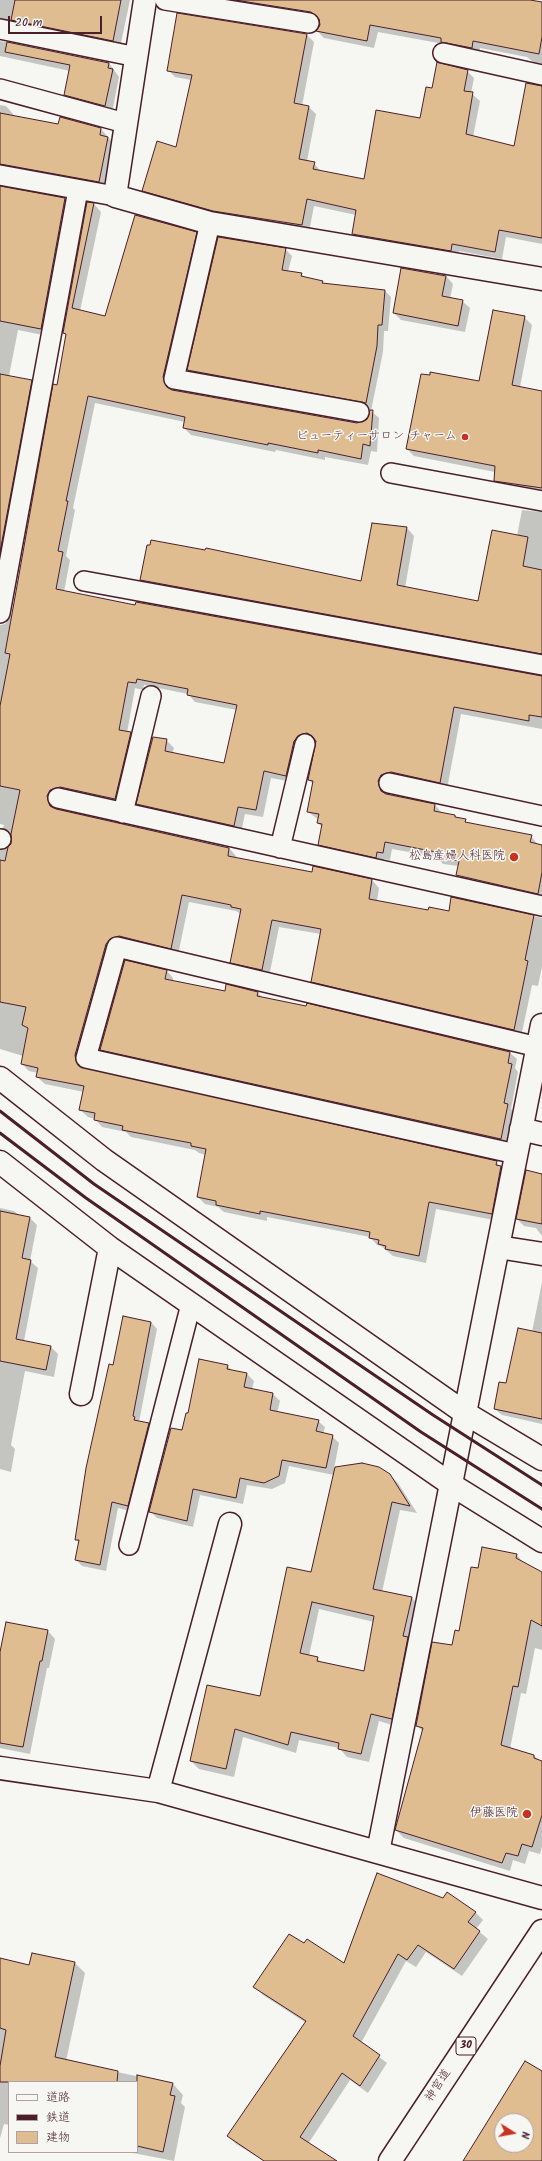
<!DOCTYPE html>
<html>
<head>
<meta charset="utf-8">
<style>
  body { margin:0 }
  #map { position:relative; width:542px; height:2161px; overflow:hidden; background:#f6f6f2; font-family:Kalam,"Klee One",sans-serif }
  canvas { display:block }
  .legend { position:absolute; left:8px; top:2081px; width:130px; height:72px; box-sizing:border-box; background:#f6f6f2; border:1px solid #b1a0a2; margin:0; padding:5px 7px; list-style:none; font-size:12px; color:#4a1f2b }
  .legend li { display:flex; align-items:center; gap:8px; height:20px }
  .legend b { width:20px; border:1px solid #b1a0a2 }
  .north { position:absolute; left:494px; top:2113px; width:40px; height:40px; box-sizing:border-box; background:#f6f6f2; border:1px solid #b1a0a2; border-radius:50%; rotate:101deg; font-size:11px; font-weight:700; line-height:16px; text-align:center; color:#4a1f2b }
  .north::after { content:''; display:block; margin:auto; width:14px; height:18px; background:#c8321e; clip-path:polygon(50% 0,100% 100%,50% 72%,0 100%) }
  .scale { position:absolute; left:8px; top:16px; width:94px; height:18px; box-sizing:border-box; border:2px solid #4a1f2b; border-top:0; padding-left:5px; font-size:12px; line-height:14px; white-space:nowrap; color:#4a1f2b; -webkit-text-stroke:3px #f6f6f2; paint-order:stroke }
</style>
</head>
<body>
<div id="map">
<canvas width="542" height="2161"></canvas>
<ul class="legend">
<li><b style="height:5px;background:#f6f6f2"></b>道路</li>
<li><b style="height:5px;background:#4a1f2b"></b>鉄道</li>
<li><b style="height:11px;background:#dfbd91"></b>建物</li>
</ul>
<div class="north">N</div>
<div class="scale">20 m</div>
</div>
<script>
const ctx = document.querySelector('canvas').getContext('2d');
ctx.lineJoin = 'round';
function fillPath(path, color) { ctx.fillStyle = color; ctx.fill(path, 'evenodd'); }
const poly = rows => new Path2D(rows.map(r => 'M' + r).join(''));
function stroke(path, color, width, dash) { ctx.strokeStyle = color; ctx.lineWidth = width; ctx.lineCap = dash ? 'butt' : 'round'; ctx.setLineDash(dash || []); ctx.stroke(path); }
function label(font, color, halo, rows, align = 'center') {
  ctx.font = font + ' Kalam,"Klee One",sans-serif'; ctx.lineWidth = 3; ctx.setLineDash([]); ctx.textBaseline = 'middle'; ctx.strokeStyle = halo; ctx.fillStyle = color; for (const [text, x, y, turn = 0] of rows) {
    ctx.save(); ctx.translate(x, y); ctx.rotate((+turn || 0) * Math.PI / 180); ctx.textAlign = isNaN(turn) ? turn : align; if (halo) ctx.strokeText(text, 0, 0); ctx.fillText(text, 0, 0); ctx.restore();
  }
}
fillPath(poly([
  [0,0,130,0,120,48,0,28],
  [200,0,523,0,541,3,542,0,542,69,527,57,480,48,479,55,444,44,378,32,374,48,324,38,317,31,321,25,319,19],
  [307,35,314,42,302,106,309,107,316,114,307,161,314,163,321,172,364,180,421,119,432,90,467,71,474,78,471,93,480,101,473,137,515,147,542,86,542,244,506,237,502,259,459,251,458,258,360,241,353,234,356,215,314,206,309,232,221,218,151,198,144,190,177,148,191,80,175,77,168,70],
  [0,41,109,63,119,77,112,113,72,102,65,95,70,71,0,56],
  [0,105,6,106,13,114,13,116,59,125,101,129,115,145,106,189,20,173,0,157],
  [8,189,65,199,72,206,48,336,18,330,9,376,31,381,39,388,0,597,0,232],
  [88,203,94,204,101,212,80,311,106,318,196,233,203,240,170,384,172,391,357,424,368,420,371,409,195,376,188,370,285,249,292,256,288,272,301,274,305,278,322,282,325,284,385,291,391,297,388,331,384,331,383,352,371,411,379,418,377,452,371,451,368,465,325,457,325,460,276,450,275,452,191,435,184,428,185,422,95,403,73,508,75,510,66,556,70,560,64,592,136,607,542,676,542,729,461,714,447,789,385,789,387,794,435,805,442,813,455,816,469,824,531,836,538,845,542,846,542,901,464,882,457,875,458,866,443,864,437,857,392,849,390,860,384,859,383,864,326,852,319,844,322,827,318,823,319,820,308,812,313,784,309,780,316,740,309,740,293,782,271,778,263,817,245,814,241,833,145,811,138,804,166,740,174,748,172,754,224,764,237,710,195,702,188,694,144,685,143,690,135,688,127,733,130,733,138,741,122,806,54,804,56,808,229,848,236,856,236,858,313,873,314,867,372,880,379,888,377,901,429,912,450,912,452,898,542,918,542,967,538,986,532,985,521,1037,319,989,312,981,321,934,279,927,269,977,239,970,231,962,241,914,236,911,189,902,178,955,127,943,82,1063,82,1068,496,1162,508,1174,499,1221,436,1209,426,1263,393,1256,381,1246,377,1245,370,1237,267,1217,267,1221,224,1212,218,1207,205,1204,198,1197,206,1155,199,1153,195,1150,131,1137,126,1132,102,1127,95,1119,88,1117,80,1110,84,1092,45,1084,37,1077,38,1073,29,1071,22,1064,23,1056,0,1049,0,850,7,849,13,840,3,828,4,825,0,824,0,625,5,624,12,615,67,336,64,333],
  [446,276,453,284,450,299,462,301,470,308,465,332,401,320,394,313],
  [524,317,532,325,520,387,542,392,542,495,502,488,495,480,495,472,414,456,407,449,480,382],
  [522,510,542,512,542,659,148,587,141,580,362,582,373,524,407,528,414,536,405,588,479,602,517,536],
  [167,971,173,978,173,982,226,992,258,993,263,998,510,1053,517,1059,515,1068,518,1072,511,1109,514,1112,508,1146,108,1056,101,1050],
  [542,1175,542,1236,536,1228,524,1226,517,1219],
  [0,1208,14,1211,20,1216,30,1218,37,1225,30,1261,38,1268,24,1341,51,1347,58,1354,54,1377,25,1371,11,1445,15,1449,11,1472,0,1469],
  [542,1282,542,1424,502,1415,495,1409,532,1332],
  [124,1317,151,1322,157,1329,139,1422,148,1424,155,1431,134,1512,118,1508,106,1571,82,1566,76,1560,79,1543,76,1539],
  [227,1366,233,1371,247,1374,254,1381,252,1389,273,1394,280,1401,277,1413,318,1421,325,1427,323,1434,332,1436,339,1443,334,1469,362,1464,390,1475,398,1483,417,1513,400,1510,382,1592,412,1598,420,1606,399,1727,379,1721,369,1762,347,1757,339,1748,299,1740,296,1753,243,1737,234,1777,199,1769,191,1761,260,1698,312,1574,334,1475,289,1466,285,1483,272,1489,247,1485,243,1504,200,1495,193,1527,157,1518,150,1511,189,1415],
  [319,1609,374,1622,365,1672,321,1663,317,1658,309,1656],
  [516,1554,524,1563,542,1573,542,1650,535,1648,526,1694,521,1693,510,1749,534,1756,542,1762,542,1847,540,1854,529,1851,525,1864,513,1860,510,1871,404,1838,396,1830,423,1732,417,1725,460,1632,479,1569],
  [7,1623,48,1631,55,1639,49,1668,47,1668,30,1754,0,1748,0,1658],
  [475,1912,483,1920,476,1929,488,1939,462,1976,426,1952,416,1967,406,1961,361,2043,387,2063,368,2093,350,2080,308,2144,334,2161,264,2161,236,2144,228,2136,306,2023,263,1995,255,1987,304,1945,345,1964],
  [33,1954,75,1963,85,1973,66,2061,173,2084,183,2095,181,2103,185,2107,174,2161,128,2152,137,2152,137,2082,9,2082,9,2125,4,2124,0,2138,0,1959,30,1966]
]), '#0003');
const building = poly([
  [15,0,121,0,113,41,11,20,15,0],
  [235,0,530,0,542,2,542,37,539,54,473,41,472,48,441,42,441,38,370,25,367,41,316,31,320,25,319,19,311,12,235,0],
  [177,13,307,34,294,103,309,106,299,159,315,162,313,169,364,179,376,110,420,118,426,87,432,88,437,62,468,70,464,91,473,92,466,134,514,146,526,83,542,86,542,238,499,230,495,252,452,244,451,251,352,234,356,210,307,199,302,225,213,211,142,191,157,141,176,147,192,75,167,71,177,13],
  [7,42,109,63,108,68,113,69,105,106,64,95,70,65,5,52,7,42],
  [0,113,58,124,60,117,101,128,100,135,108,137,99,182,0,164,0,113],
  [0,186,65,198,41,329,0,321,0,186],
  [87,202,94,203,72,308,105,316,135,215,197,232,163,377,167,387,172,390,357,423,367,419,370,410,373,410,370,446,363,444,361,459,318,450,318,453,268,443,268,445,183,428,185,417,88,396,66,501,68,501,58,551,63,552,56,589,135,605,136,602,542,676,542,717,529,715,529,721,454,707,440,783,391,772,381,775,378,781,381,791,386,794,435,804,434,811,455,815,455,817,466,819,465,822,532,835,530,842,542,845,542,872,538,894,456,875,459,861,435,857,436,852,385,842,383,853,377,852,376,858,318,845,322,824,317,823,319,814,307,812,313,781,308,780,316,741,312,736,307,733,302,734,294,741,286,776,264,771,256,810,238,807,234,826,136,804,153,737,167,739,165,751,224,763,237,705,187,695,188,689,137,679,136,683,128,682,119,730,131,732,115,799,60,787,50,790,47,796,50,806,56,809,229,848,228,856,312,872,313,866,372,879,369,899,428,910,429,907,449,911,451,897,534,915,525,960,528,961,514,1030,311,982,321,929,272,920,262,970,230,963,241,909,231,907,231,905,182,895,171,949,119,936,110,939,106,944,75,1055,76,1061,79,1066,497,1161,496,1165,501,1166,492,1214,429,1202,419,1256,385,1249,386,1246,378,1244,379,1240,369,1238,370,1232,260,1211,260,1214,216,1205,216,1201,197,1197,206,1149,191,1146,191,1143,122,1130,123,1126,94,1120,95,1113,79,1110,84,1086,36,1077,38,1068,21,1064,28,1028,22,1025,26,1007,0,1002,0,860,5,861,8,847,11,844,11,834,20,790,0,786,0,706,10,654,5,653,53,384,57,385,66,334,63,333,87,202],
  [218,237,286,248,282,270,302,273,301,276,323,281,322,283,385,290,382,325,378,325,377,346,366,403,187,370,218,237],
  [401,268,446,276,442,296,463,300,458,326,393,313,401,268],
  [493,310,525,316,512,385,542,391,542,488,494,481,495,466,406,449,421,374,430,375,430,372,479,381,493,310],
  [0,374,32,380,0,552,0,374],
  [372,523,407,527,397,585,478,601,492,530,528,537,523,566,542,570,542,654,140,580,147,545,150,545,151,540,205,550,206,548,361,581,372,523],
  [125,960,167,970,165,979,225,991,226,984,258,992,257,996,306,1006,307,1003,510,1052,508,1063,512,1064,504,1103,508,1104,501,1139,100,1050,125,960],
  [526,1170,542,1174,542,1224,516,1219,526,1170],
  [0,1211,30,1217,22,1258,31,1260,16,1339,51,1346,46,1370,0,1361,0,1211],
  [123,1316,151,1322,133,1416,135,1417,134,1420,149,1423,128,1506,112,1502,100,1565,75,1560,79,1540,75,1540,86,1468,109,1364,113,1365,123,1316],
  [518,1328,542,1333,542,1419,494,1409,499,1382,506,1383,518,1328],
  [199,1359,228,1365,227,1369,247,1373,244,1387,273,1393,270,1410,319,1420,316,1431,333,1435,326,1468,282,1460,279,1476,264,1483,240,1478,236,1498,193,1489,187,1521,149,1512,171,1428,182,1430,186,1413,188,1413,199,1359],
  [362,1463,379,1467,390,1474,410,1506,392,1502,373,1589,412,1597,403,1636,408,1637,392,1719,371,1714,361,1754,338,1749,339,1743,291,1732,288,1745,235,1729,226,1769,190,1761,207,1685,260,1696,287,1567,311,1572,335,1467,362,1463],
  [312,1602,374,1616,364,1671,317,1661,318,1657,300,1653,312,1602],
  [482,1547,517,1554,516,1558,542,1572,542,1626,531,1620,518,1687,513,1686,501,1745,534,1755,534,1758,542,1761,542,1815,532,1847,522,1844,518,1856,506,1853,502,1863,395,1830,423,1728,416,1726,432,1642,452,1645,455,1630,459,1631,471,1567,478,1568,482,1547],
  [6,1622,48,1630,42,1661,40,1661,23,1747,0,1743,0,1652,6,1622],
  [377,1873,443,1898,447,1892,476,1912,468,1922,480,1931,454,1969,418,1945,407,1960,398,1954,353,2036,380,2055,360,2086,342,2073,300,2137,337,2161,264,2161,227,2136,306,2021,253,1987,289,1934,304,1943,307,1939,344,1963,377,1873],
  [32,1953,75,1962,55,2057,118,2071,117,2082,0,2082,0,2066,6,2030,0,2028,0,1958,29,1965,32,1953],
  [525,2061,542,2071,542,2161,463,2161,525,2061],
  [502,2121,526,2121,526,2145,502,2145,502,2121],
  [137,2075,173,2083,170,2095,175,2096,163,2152,137,2146,137,2075]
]);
fillPath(building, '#dfbd91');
stroke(building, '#4a1f2b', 1);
const lane = poly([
  [165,0,309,23],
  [0,29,137,57],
  [443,53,542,75],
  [0,89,125,123],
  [0,175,115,196],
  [210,223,174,379,359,412],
  [391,473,542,501],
  [84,581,542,665],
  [0,613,78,190],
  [389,783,542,816],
  [58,798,542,906],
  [123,813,151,696],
  [0,839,1,839],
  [280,848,305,744],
  [516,1154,86,1058,117,947,538,1047],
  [129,1545,191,1304]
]);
const street = poly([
  [145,0,115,196,210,223,542,279],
  [0,1078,104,1160,465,1413,542,1459],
  [521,1129,542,1134],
  [0,1162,110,1248,452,1485,542,1541],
  [498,1247,542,1254],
  [81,1394,110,1248],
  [0,1768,158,1791,542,1898],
  [158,1791,230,1524],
  [378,1852,542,1025]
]);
const primary = poly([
  [390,2161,542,1931]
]);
stroke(lane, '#4a1f2b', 22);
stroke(street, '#4a1f2b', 25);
stroke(primary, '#4a1f2b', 25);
stroke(lane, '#f6f6f2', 19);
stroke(street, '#f6f6f2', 22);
stroke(primary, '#f6f6f2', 22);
stroke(poly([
  [0,1111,94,1184,433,1415,542,1485],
  [0,1133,86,1198,421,1432,542,1509]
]), '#4a1f2b', 3);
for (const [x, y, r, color] of [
  [465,437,4,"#c8321e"],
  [514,857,5,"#c8321e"],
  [527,1814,5,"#c8321e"]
]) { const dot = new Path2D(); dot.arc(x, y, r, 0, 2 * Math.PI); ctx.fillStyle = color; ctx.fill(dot); stroke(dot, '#f6f6f2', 1.5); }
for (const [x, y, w] of [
  [466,2046,20]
]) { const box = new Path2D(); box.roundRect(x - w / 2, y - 9, w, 18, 3); ctx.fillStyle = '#f6f6f2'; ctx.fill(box); stroke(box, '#4a1f2b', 1); }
label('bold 11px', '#4a1f2b', null, [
  ["30",466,2046]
]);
label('12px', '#4a1f2b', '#f6f6f2', [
  ["ビューティーサロン チャーム",457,437],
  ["松島産婦人科医院",505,857],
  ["伊藤医院",518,1814]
], 'right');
label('12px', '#4a1f2b', '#f6f6f2', [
  ["神宮道",439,2086,-57]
]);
</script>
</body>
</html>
